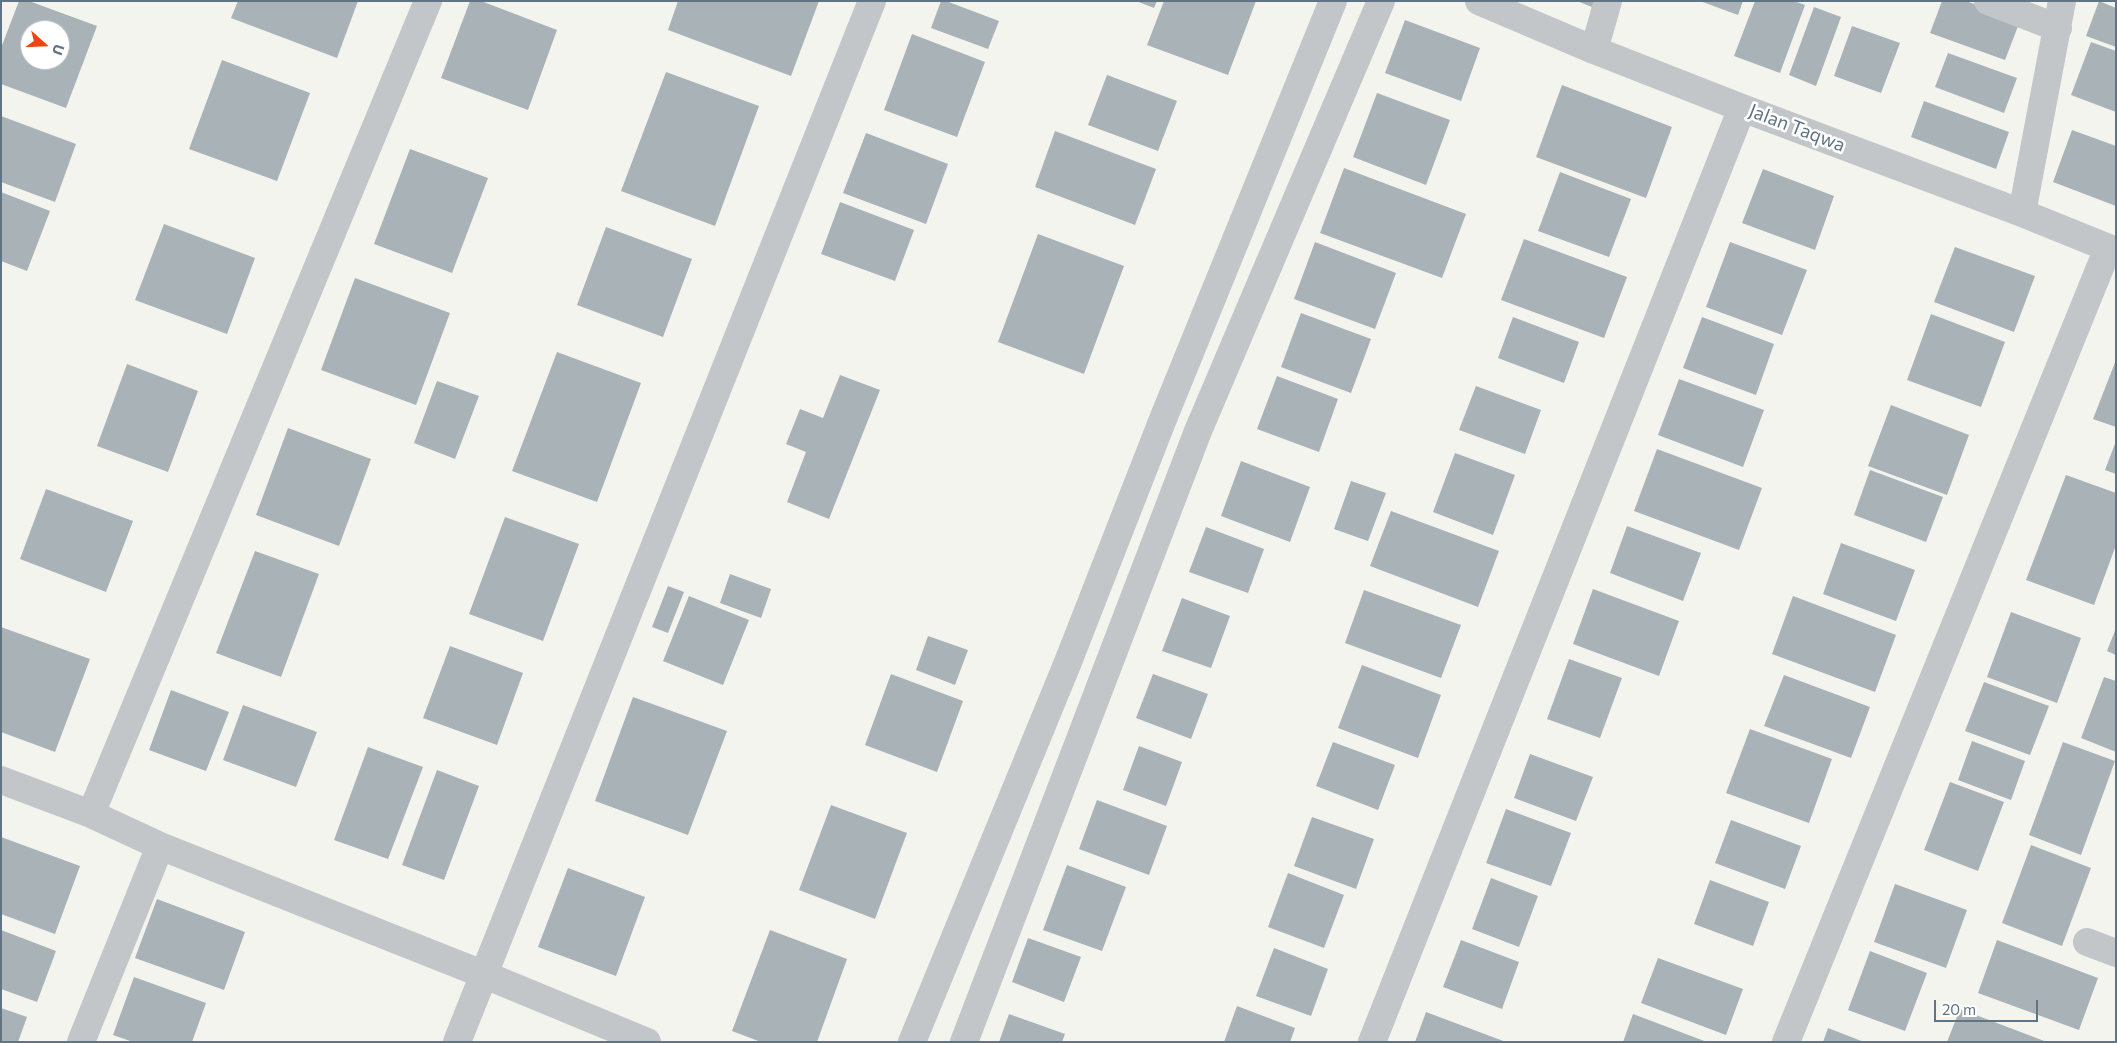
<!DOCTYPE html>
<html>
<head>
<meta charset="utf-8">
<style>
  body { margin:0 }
  #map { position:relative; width:2117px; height:1043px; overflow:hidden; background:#f4f4ef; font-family:Commissioner,sans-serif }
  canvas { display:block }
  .frame { position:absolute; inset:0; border:2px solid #607483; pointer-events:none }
  .north { position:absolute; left:20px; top:20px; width:50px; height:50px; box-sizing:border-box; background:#fff; border:1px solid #bfc7cd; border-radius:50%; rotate:110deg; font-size:14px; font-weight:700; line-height:20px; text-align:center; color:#607483 }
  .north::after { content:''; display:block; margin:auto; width:18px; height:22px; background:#f04213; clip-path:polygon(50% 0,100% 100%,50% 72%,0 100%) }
  .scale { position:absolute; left:1934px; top:1000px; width:104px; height:22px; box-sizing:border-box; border:2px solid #607483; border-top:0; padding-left:6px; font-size:15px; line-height:18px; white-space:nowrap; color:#607483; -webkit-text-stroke:4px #fff; paint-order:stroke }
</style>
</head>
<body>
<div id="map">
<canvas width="2117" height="1043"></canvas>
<div class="frame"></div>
<div class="north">U</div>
<div class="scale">20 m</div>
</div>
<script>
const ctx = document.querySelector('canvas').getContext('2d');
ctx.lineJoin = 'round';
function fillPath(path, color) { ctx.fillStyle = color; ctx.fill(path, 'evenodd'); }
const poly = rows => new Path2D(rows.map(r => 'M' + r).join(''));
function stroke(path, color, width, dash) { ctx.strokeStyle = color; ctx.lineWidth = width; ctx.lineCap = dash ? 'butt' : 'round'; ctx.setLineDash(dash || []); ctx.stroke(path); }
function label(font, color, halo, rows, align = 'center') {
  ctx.font = font + ' Commissioner,sans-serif'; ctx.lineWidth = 5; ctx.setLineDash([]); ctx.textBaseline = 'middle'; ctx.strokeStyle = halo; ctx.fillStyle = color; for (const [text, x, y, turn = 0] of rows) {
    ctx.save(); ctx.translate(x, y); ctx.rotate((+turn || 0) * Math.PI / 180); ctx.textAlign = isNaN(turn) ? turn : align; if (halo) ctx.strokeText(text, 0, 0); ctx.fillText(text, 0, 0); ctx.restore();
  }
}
fillPath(poly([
  [19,1,29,1,97,26,66,108,1,84,1,48],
  [30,30,60,30,60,60,30,60],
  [238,1,358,1,337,58,231,18],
  [470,1,481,1,557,30,528,110,441,78],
  [678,1,819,1,791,76,668,30],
  [941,1,946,1,999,21,988,49,931,28],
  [1136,1,1157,1,1154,8],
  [1164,1,1256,1,1228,75,1147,45],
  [1577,1,1600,1,1597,9],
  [1700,1,1743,1,1738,15],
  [1755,1,1794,1,1805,5,1780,73,1734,56],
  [1942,1,1966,1,2020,21,2005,60,1930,33],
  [2099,1,2116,8,2116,47,2086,36],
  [1814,7,1841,17,1816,86,1789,75],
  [1405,20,1480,48,1461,101,1385,73],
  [1852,26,1900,43,1881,93,1834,76],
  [912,34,985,62,957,137,884,110],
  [2091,42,2116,51,2116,112,2071,95],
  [1948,53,2017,78,2004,113,1935,87],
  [222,60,310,93,277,181,189,149],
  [666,72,759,106,715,226,621,191],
  [1107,75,1177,101,1158,151,1088,125],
  [1562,85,1672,127,1646,198,1536,157],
  [1377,93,1450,120,1426,185,1353,157],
  [1924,101,2009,132,1996,169,1911,137],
  [1,116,76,144,55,202,1,182],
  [2072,130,2116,146,2116,206,2053,182],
  [1055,131,1156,169,1135,225,1035,187],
  [866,133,948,164,926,224,843,193],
  [410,149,488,178,452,273,374,244],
  [1344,168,1466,214,1442,278,1320,233],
  [1763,169,1834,196,1815,250,1742,223],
  [1560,172,1631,199,1609,257,1538,231],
  [1,192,50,211,27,271,1,261],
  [840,202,914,230,895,281,821,254],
  [164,224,255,258,227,334,135,300],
  [606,227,692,259,663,337,577,305],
  [1038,234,1124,266,1084,374,998,342],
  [1524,239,1627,277,1604,338,1501,300],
  [1315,242,1396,273,1375,329,1294,299],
  [1730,242,1807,270,1782,335,1706,307],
  [1955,247,2035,276,2014,332,1934,302],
  [355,278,450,313,416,405,321,370],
  [1301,313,1371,339,1351,393,1281,367],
  [1931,314,2005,342,1981,407,1907,380],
  [1513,317,1579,342,1564,383,1498,358],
  [1702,317,1774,344,1756,395,1683,368],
  [557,352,641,383,597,502,512,471],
  [2116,360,2116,427,2093,419],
  [127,364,198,391,168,472,97,446],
  [840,375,880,390,829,519,787,502,806,452,786,444,800,409,823,418],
  [1277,376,1338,399,1319,452,1257,429],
  [1679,379,1764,410,1743,467,1658,435],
  [437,381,479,396,455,459,414,443],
  [1476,386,1541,410,1525,454,1459,430],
  [1891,405,1969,435,1947,495,1868,466],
  [288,428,371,459,339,546,256,515],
  [2116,441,2116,474,2105,470],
  [1657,449,1762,488,1739,550,1634,511],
  [1455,453,1515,475,1493,535,1433,512],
  [1241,461,1310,487,1290,542,1221,516],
  [1870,470,1943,497,1926,542,1854,515],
  [2066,475,2116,493,2116,545,2094,605,2026,580],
  [1351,481,1386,493,1368,541,1334,529],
  [46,489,133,521,106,592,20,559],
  [1391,511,1499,551,1478,607,1370,566],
  [505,517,579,544,543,641,469,614],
  [1627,526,1701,553,1683,601,1610,573],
  [1206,527,1264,549,1248,593,1189,572],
  [1841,543,1915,570,1896,621,1823,594],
  [255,551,319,574,281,677,216,653],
  [730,574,771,589,761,618,720,603],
  [668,586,684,592,668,633,652,627],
  [1593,589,1679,621,1659,676,1573,644],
  [1364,590,1461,625,1441,678,1345,643],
  [689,596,749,620,723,685,663,661],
  [1793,596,1896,635,1875,692,1772,654],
  [1182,598,1230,616,1211,668,1162,651],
  [2011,612,2081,638,2057,703,1987,677],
  [1,627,90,659,55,752,1,732],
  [2116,628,2116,655,2107,651],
  [928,636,968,650,955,685,916,670],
  [450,646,523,673,497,745,423,718],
  [1569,659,1622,678,1600,738,1547,719],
  [1362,665,1441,695,1418,758,1338,728],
  [891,674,963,701,937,772,865,745],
  [1153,674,1208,694,1191,739,1136,718],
  [1784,675,1870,707,1851,758,1764,726],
  [2104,677,2116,681,2116,752,2081,738],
  [1984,682,2049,706,2030,755,1965,731],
  [171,690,229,712,206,771,149,750],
  [633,697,727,731,688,835,595,801],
  [243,705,317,732,296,787,223,760],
  [1750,729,1832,759,1809,823,1726,793],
  [1972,741,2025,761,2011,800,1958,780],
  [1333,742,1395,765,1378,810,1316,786],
  [2063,742,2115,761,2081,855,2029,835],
  [1139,746,1182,762,1166,806,1123,790],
  [368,747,423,767,388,859,334,840],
  [1530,754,1593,777,1576,821,1514,798],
  [437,770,479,786,444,880,402,865],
  [1950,782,2004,802,1978,871,1924,850],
  [1097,800,1167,826,1149,875,1079,849],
  [831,805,907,833,875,919,799,890],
  [1506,809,1571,833,1551,886,1486,863],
  [1312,817,1374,839,1356,889,1294,866],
  [1731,820,1801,846,1785,889,1715,863],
  [1,837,80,866,55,934,1,914],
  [2031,845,2091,868,2062,946,2002,923],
  [1067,865,1126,887,1102,951,1043,930],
  [568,868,645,897,616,976,538,947],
  [1288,873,1344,895,1324,948,1268,927],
  [1491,878,1538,896,1519,947,1472,929],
  [1710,880,1769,902,1753,946,1694,924],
  [1895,884,1967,910,1946,968,1874,942],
  [157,899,245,932,224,990,135,958],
  [1,930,56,951,37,1002,1,989],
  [770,930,847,959,817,1042,761,1042,732,1031],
  [1028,938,1081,957,1064,1002,1012,982],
  [1461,940,1519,962,1502,1009,1443,987],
  [1997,940,2098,978,2079,1030,1978,993],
  [1274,948,1328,969,1311,1016,1256,996],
  [1870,951,1927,973,1905,1031,1848,1010],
  [1658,958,1743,989,1726,1035,1641,1003],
  [134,977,206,1003,192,1042,133,1042,113,1035],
  [1237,1006,1295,1028,1290,1042,1224,1042],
  [1,1008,27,1017,18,1042,1,1042],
  [1960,1009,2047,1042,1947,1042],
  [1426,1012,1506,1042,1415,1042],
  [1009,1014,1065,1034,1062,1042,999,1042],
  [1633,1014,1707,1042,1623,1042],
  [1828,1028,1864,1042,1823,1042]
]), '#a9b2b7');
stroke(poly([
  [1479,1,1594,50,1742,108,2022,213,2116,251],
  [1988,1,2058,28],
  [1594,50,1608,1],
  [2022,213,2062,1],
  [1,780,91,814,160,846,485,975,647,1042],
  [91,814,428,1],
  [2087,942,2116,953],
  [81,1042,160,846],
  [457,1042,872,1],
  [912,1042,1068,662,1163,419,1333,1],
  [964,1042,1198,431,1381,1],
  [1372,1042,1742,108],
  [1786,1042,2108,248]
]), '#c2c6c9', 28);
label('19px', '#607483', '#fff', [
  ["Jalan Taqwa",1797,128,21]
]);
</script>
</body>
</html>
